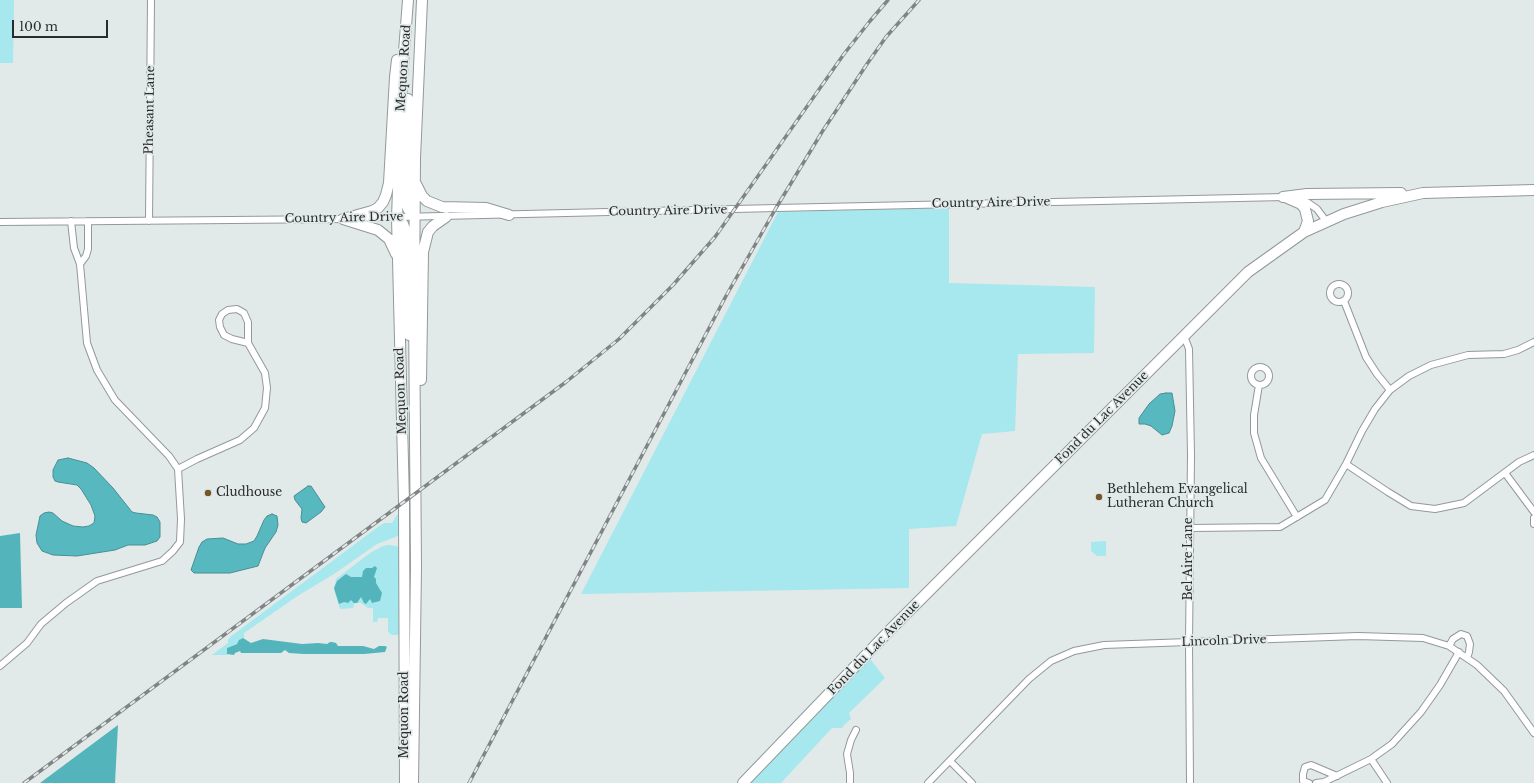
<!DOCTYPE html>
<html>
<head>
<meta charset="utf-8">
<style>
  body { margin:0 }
  #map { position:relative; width:1534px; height:783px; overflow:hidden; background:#e2e9e9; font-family:"Libre Baskerville",serif }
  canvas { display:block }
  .scale { position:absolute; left:12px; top:20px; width:96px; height:18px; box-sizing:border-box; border:2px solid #292b2c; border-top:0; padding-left:5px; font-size:12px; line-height:14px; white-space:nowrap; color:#292b2c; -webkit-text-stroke:3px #e2e9e9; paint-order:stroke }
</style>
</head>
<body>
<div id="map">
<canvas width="1534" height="783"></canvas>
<div class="scale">100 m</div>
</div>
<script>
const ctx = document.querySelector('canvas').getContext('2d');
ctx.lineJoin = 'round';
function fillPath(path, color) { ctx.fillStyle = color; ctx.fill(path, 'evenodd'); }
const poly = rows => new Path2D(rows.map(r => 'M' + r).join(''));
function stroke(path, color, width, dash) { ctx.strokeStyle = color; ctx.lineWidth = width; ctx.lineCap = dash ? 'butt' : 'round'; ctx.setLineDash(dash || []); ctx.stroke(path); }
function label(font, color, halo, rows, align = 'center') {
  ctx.font = font + ' "Libre Baskerville",serif'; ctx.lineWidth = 3.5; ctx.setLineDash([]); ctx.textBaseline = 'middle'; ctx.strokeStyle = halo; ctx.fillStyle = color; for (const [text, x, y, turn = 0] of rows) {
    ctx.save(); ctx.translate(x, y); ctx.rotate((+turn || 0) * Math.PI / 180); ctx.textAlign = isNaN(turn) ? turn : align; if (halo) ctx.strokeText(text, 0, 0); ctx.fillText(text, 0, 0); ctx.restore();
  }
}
fillPath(poly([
  [0,0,14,0,13,63,0,63],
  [949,208,949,283,1095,287,1094,353,1018,354,1015,431,982,434,956,526,909,529,909,588,581,594,778,212],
  [401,514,400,534,398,536,377,544,334,574,299,595,244,633,244,638,240,639,238,643,227,648,227,654,228,655,212,655,228,643,228,640,230,637,378,527,384,523,392,523,397,515],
  [1106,541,1106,556,1097,556,1091,551,1091,542],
  [389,545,397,546,401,549,400,634,397,635,392,635,388,632,388,618,378,618,377,622,373,622,373,608,368,608,361,603,356,603,354,604,353,608,340,609,334,590,336,579,370,553,383,546],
  [870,659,885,678,849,713,851,719,844,725,842,728,832,728,781,783,749,783]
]), '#a6e8ed');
fillPath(poly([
  [20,533,22,608,0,608,0,536],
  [375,566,377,568,374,577,376,579,376,583,382,593,380,601,372,603,370,599,366,604,364,603,361,597,357,603,354,603,351,600,348,603,344,602,339,604,334,588,337,581,346,574,351,577,362,577,363,571,366,568,372,568],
  [243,638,251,643,263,639,302,644,318,643,327,644,330,642,332,642,336,643,338,646,363,646,374,649,379,646,385,646,387,647,385,652,364,654,304,654,289,653,285,650,281,653,241,653,240,651,235,653,234,655,227,654,227,648,237,644,239,640],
  [118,725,115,783,40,783]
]), '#53b4bb');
const water = poly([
  [1166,393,1172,393,1175,411,1172,426,1169,433,1162,435,1151,426,1145,424,1139,424,1139,418,1149,404,1160,394,1166,393],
  [68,458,87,463,94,468,113,488,132,512,136,513,153,515,157,517,160,522,160,537,157,541,145,545,128,545,115,550,77,556,53,555,42,551,37,543,36,535,39,521,40,516,44,513,49,512,53,513,62,521,73,526,83,527,89,526,94,523,95,516,91,505,81,489,77,485,58,482,55,481,53,477,53,470,58,460,68,458],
  [308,486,311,486,325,507,321,512,306,523,302,522,301,518,302,509,295,500,294,496,308,486],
  [272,514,277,516,278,525,276,532,265,548,258,566,230,573,194,573,191,570,199,547,202,542,207,539,223,538,238,544,246,544,254,541,257,536,264,520,267,516,272,514]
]);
fillPath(water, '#57b8bf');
stroke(water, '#498e93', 1);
const minor = poly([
  [1298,199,1307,202,1317,209,1326,221],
  [357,218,776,208,1285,197],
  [149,221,151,0],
  [0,222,346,219],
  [80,264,86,256,88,249,88,221],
  '1330 293a9 9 0 1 1 18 0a9 9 0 1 1-18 0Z',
  [1344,301,1366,357,1377,374,1390,390],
  [1184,336,1189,349,1191,455,1189,642,1190,783],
  '1251 376a9 9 0 1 1 18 0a9 9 0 1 1-18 0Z',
  [1259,385,1254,415,1254,433,1261,458,1297,517],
  [1346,464,1388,492,1411,506,1435,509,1464,503,1519,462,1534,455],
  [178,469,197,459,240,440,254,428,265,408,267,388,265,373,248,343,248,322,244,313,237,309,228,310,222,314,219,320,220,327,224,335,232,339,248,343],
  [1505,473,1534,512],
  [1534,518,1534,524],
  [1190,528,1280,527,1325,500,1346,464,1362,431,1375,409,1390,390,1409,376,1431,365,1468,355,1504,354,1518,350,1534,342],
  [1449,646,1453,639,1461,634,1467,636,1470,644,1469,652,1467,658],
  [0,666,27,643,41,624,66,603,97,581,162,561,173,551,180,542,181,519,178,469,169,456,115,400,97,370,87,343,80,264,74,248,71,221],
  [1371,759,1387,783],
  [950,761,972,783],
  [850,783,850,773,847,754,851,740,856,730],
  [928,783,1029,679,1051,661,1074,651,1104,645,1358,636,1423,638,1449,646,1477,665,1504,691,1534,733],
  [1309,783,1303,781,1303,774,1305,767,1311,765,1337,776],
  [1316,783,1324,782,1371,759,1392,744,1421,712,1440,685,1459,652]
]);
const primary = poly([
  [408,99,406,202,408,209,415,217],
  [416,184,422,196,427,201,442,207,486,208,509,215],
  [1283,197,1307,194,1401,193],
  [1285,197,1301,204,1305,209,1308,221,1304,232],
  [397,218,403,224,406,232,406,309,409,335],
  [343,219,372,211,378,208,383,202,386,195,389,183,395,77,397,60],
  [343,219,378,230,389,239,396,254],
  [421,380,423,252,428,232,433,226,446,217],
  [405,783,404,502,397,218,402,77,408,0],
  [413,783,416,567,414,308,415,158,422,0],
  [743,783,890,630,1248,272,1304,232,1344,214,1382,202,1423,193,1534,190]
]);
stroke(minor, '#93999a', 8);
stroke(primary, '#93999a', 12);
stroke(minor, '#fff', 6);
stroke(primary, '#fff', 10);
const rail = poly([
  [24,783,566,382,619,339,673,285,715,237,844,54,870,21,888,0],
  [469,783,726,296,776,208,822,132,867,64,886,37,919,0]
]);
stroke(rail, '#808485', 3.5);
stroke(rail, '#e2e9e9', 2, [6]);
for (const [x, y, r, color] of [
  [208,493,4,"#75562b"],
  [1099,497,4,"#75562b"]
]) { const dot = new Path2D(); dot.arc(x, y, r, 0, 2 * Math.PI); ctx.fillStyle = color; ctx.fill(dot); stroke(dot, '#e2e9e9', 1.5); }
label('12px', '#292b2c', '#e2e9e9', [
  ["Mequon Road",404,68,-86],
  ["Pheasant Lane",150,110,-89],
  ["Country Aire Drive",991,203,-1],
  ["Country Aire Drive",668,211,-1],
  ["Country Aire Drive",344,218,-1],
  ["Mequon Road",401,391,-92],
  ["Fond du Lac Avenue",1102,418,-45],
  ["Bel Aire Lane",1189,559,-90],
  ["Lincoln Drive",1224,641,-2],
  ["Fond du Lac Avenue",874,648,-46],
  ["Mequon Road",405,715,-90]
]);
label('12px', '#292b2c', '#e2e9e9', [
  ["Bethlehem Evangelical",1107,490],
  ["Lutheran Church",1107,504],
  ["Cludhouse",216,493]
], 'left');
</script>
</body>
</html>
